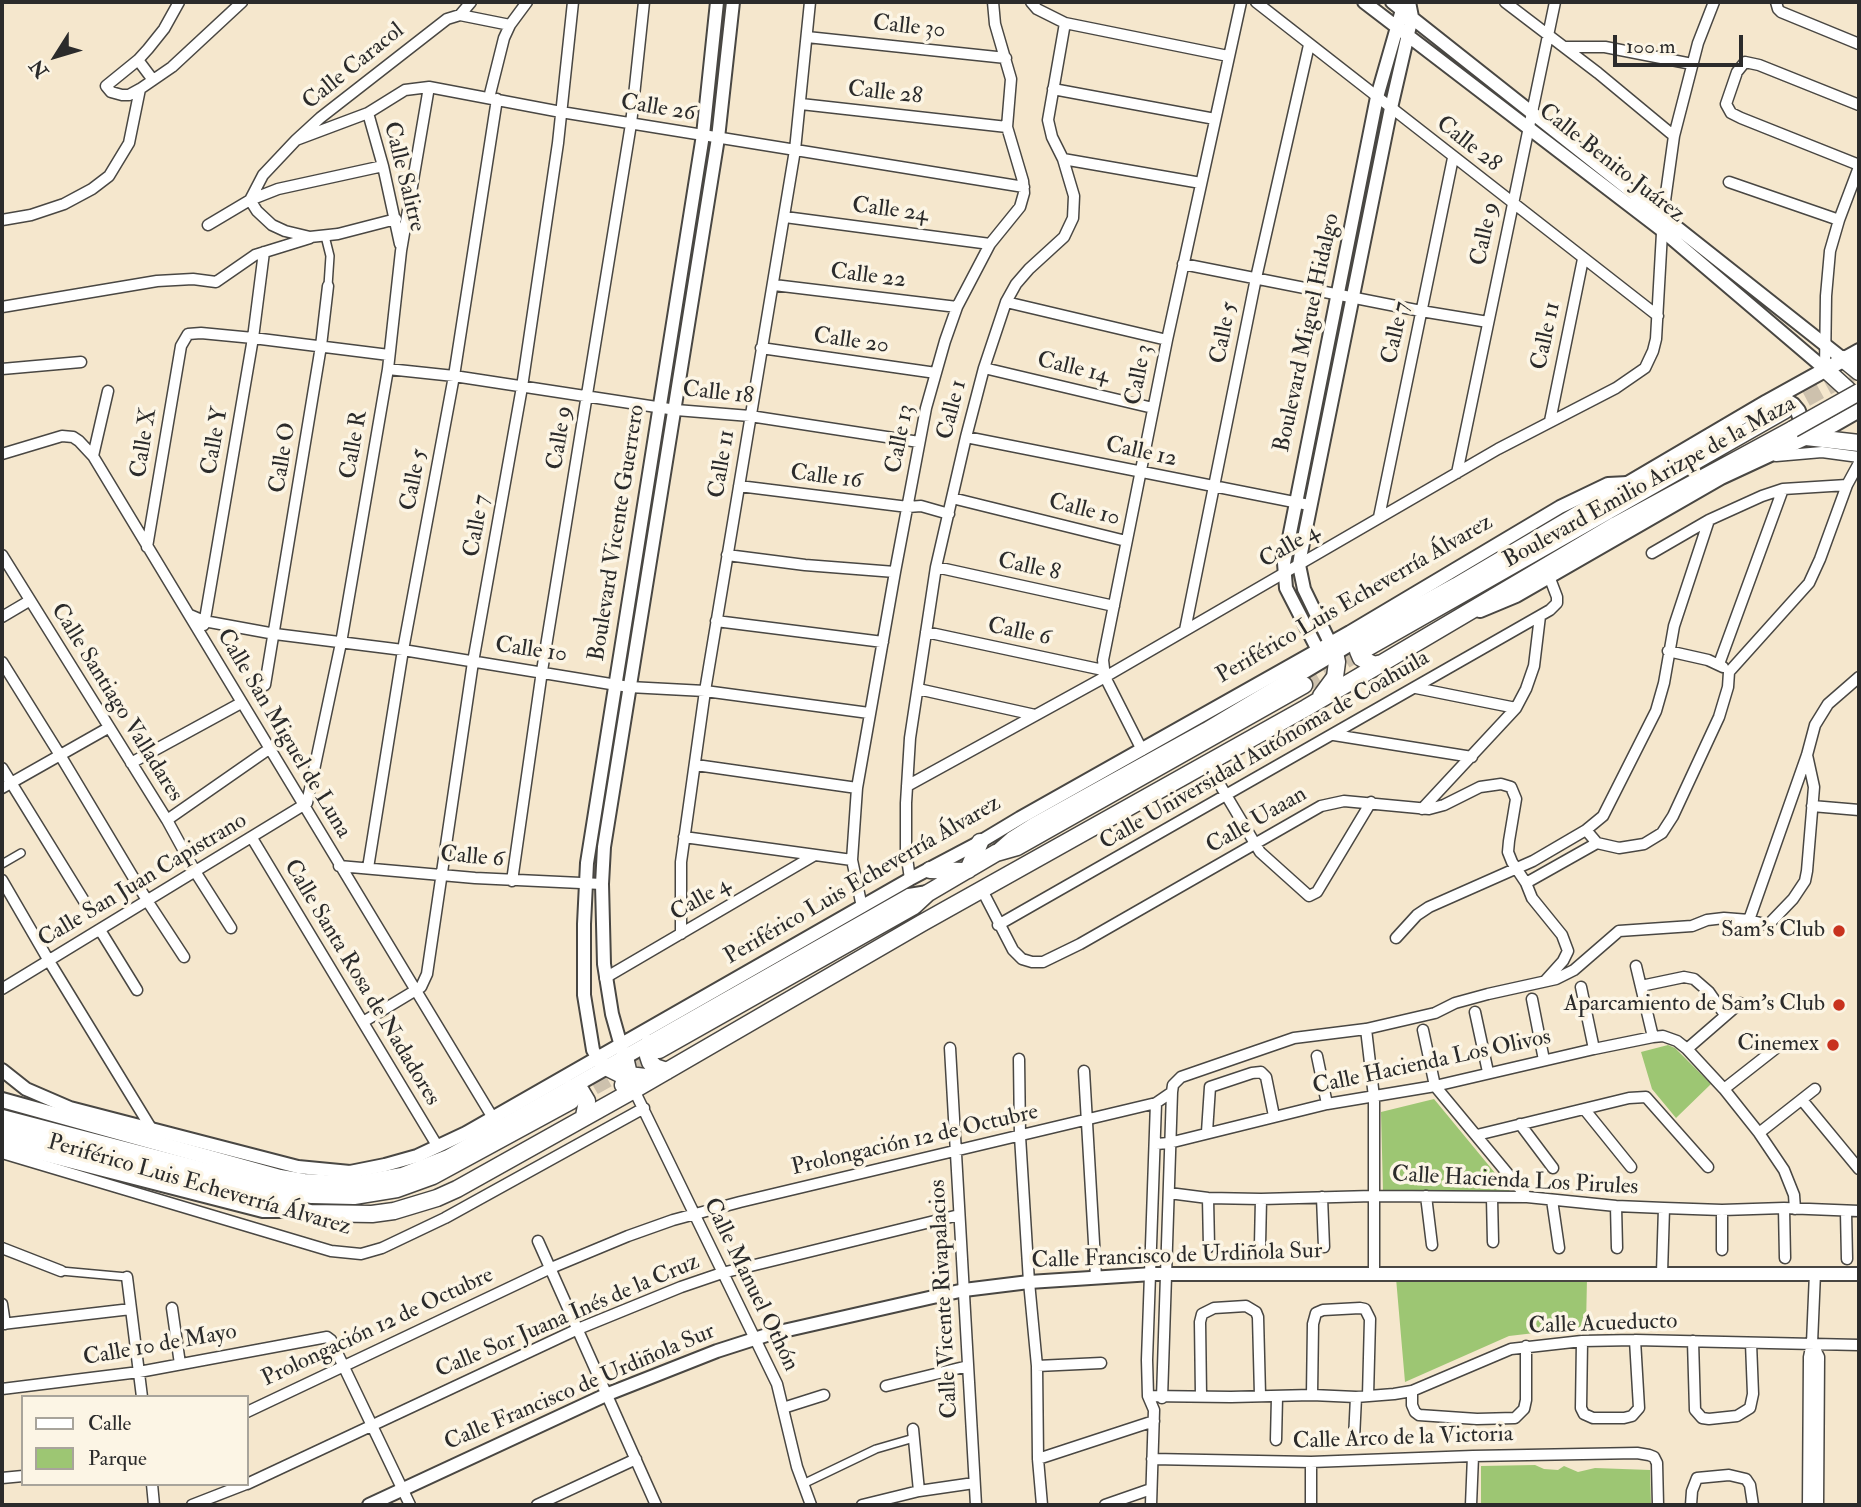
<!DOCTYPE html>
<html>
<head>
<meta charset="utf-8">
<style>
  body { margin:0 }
  #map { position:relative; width:1861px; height:1507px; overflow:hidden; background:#f5e7cd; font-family:"IM FELL Double Pica",serif }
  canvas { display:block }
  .frame { position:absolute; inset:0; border:4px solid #2b2b2b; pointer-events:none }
  .legend { position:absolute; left:21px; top:1395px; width:228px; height:91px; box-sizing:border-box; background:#fcf5e5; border:2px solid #a8a49b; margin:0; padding:9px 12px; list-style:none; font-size:21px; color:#2b2b2b }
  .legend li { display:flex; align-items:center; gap:14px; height:35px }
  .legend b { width:35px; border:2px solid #a8a49b }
  .north { position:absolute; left:21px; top:21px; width:70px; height:70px; -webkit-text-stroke:5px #fcf5e5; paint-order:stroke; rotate:233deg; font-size:19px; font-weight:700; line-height:28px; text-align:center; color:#2b2b2b }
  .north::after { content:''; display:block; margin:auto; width:24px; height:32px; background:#2b2b2b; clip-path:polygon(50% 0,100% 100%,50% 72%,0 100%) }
  .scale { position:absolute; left:1613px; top:35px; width:130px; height:32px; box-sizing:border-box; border:4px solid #2b2b2b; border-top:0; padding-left:9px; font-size:21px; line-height:24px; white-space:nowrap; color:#2b2b2b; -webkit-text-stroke:5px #fcf5e5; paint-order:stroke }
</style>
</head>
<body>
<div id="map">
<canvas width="1861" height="1507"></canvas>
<div class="frame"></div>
<ul class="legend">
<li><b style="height:9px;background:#fff"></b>Calle</li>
<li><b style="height:19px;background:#9dc673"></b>Parque</li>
</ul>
<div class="north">N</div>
<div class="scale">100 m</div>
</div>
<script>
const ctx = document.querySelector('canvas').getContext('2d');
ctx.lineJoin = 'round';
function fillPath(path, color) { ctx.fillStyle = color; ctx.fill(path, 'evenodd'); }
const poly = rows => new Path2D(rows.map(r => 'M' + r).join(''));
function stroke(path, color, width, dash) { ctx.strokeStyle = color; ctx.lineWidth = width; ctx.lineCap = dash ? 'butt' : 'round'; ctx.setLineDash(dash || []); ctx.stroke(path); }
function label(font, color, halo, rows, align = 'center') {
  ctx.font = font + ' "IM FELL Double Pica",serif'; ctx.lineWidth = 7; ctx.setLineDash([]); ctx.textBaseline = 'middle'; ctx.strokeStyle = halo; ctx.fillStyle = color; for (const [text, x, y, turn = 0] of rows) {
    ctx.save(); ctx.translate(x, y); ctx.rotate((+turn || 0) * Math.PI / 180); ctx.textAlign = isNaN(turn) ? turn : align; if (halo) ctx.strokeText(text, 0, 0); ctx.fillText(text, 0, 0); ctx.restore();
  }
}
fillPath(poly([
  [1668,1045,1675,1048,1711,1084,1676,1118,1652,1089,1641,1052],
  [1434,1099,1514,1196,1383,1192,1381,1112],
  [1396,1278,1587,1278,1586,1327,1509,1336,1405,1382],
  [1535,1465,1544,1469,1558,1470,1564,1466,1578,1472,1595,1468,1650,1470,1651,1505,1481,1505,1481,1466]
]), '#9dc673');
stroke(poly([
  [1785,410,1859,370],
  [1304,685,1367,648],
  [573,1099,659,1050]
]), '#cdc1ad', 16, [16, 8]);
const pedestrian = poly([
  [325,236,330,256,328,286],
  [2,864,21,853],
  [61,1271,127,1277],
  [803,1484,876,1449,914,1438]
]);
const minor = poly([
  [179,2,164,29,148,49,138,60,106,86,111,92,122,95,129,95,140,89,172,67,242,2],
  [1031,2,1037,9,1065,23,1228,56],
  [1256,2,1658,316],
  [1505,2,1598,73,1674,136],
  [1776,2,1778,9,1781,12,1859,44],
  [460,15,471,2],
  [807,37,1006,58],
  [1566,47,1605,47,1692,64],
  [138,60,153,80],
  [1053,89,1215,119],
  [489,98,504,38,510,25,527,2],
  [801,104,1007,127],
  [1859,105,1759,65,1745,62,1737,72,1726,104,1731,113,1741,118,1859,165],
  [368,113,383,166,400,244],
  [296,140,368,113,405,90,429,87,561,112,1024,187],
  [1063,159,1201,183],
  [1729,182,1839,220],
  [785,217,990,244],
  [396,219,338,234,310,237,285,231,272,225,257,211,250,200,263,175,296,140,320,118,447,19,460,15,510,25],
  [2,220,31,215,64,204,92,189,109,176,129,143,140,89],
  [208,225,250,200,278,189,383,166],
  [1183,264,1421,311,1488,322],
  [774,285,957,307],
  [1006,302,1167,340],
  [2,307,157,281,193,279,216,282,255,255,310,238],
  [761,348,936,373],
  [984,368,1153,408],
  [2,369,81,362],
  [388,369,454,376,676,410,750,416,919,442],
  [1825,369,1826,296,1830,251,1839,220,1859,167],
  [1550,421,1583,259],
  [966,437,1309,505],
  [2,454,62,436,73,437,79,441,93,456,493,1118],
  [93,456,108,391],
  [1776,456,1822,452,1859,457],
  [1457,473,1555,2],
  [739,486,908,507,921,506,949,514],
  [952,498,1126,541],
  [1379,517,1453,158],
  [147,547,181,346,188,334,201,333,253,338,389,355],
  [1652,553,1709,520,1762,496,1783,489,1847,485],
  [2,555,167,820,196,873,231,928],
  [727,555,805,565,895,572],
  [936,567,1114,606],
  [190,615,204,621,275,634,403,650,629,687,705,691,869,713],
  [2,617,29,601],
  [716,621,883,642],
  [204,625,253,338,264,252],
  [1185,630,1256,278,1309,45],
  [926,632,1103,670],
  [1668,651,1708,660,1723,667],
  [2,662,60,755,148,902,184,957],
  [1719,664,1783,489],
  [1729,672,1809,583,1820,559,1847,485,1859,463],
  [265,685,321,346,328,286],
  [1416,688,1516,708],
  [918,689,1035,715],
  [1334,735,1472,757],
  [1142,750,1105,677,1103,660,1167,340,1241,2],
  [131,763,241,703],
  [1207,763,1260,852,1309,896,1317,892,1371,802],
  [696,765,857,788],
  [2,768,89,909],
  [907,786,1105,677,1498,449,1616,388,1645,368,1653,351,1656,339,1663,215,1674,136,1698,43,1714,2],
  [2,788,108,728],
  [1812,806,1859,810],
  [1422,809,1516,708,1526,689,1534,666,1540,616],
  [167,820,269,749],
  [1586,830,1597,843,1619,848,1644,844,1662,833,1673,816,1719,717,1728,687,1729,672],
  [684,837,852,860],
  [252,838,438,1147],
  [339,866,475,878,602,884],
  [368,868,403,650,454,376,497,99],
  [910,879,906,851,906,803,910,738,936,567,966,437,984,368,1006,302,1016,284,1029,269,1064,237,1073,218,1074,196,1063,159,1052,137,1048,120,1065,23],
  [2,880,49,961,151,1128],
  [512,881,542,671,631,124,644,2],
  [1526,883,1597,843],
  [982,890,1013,950,1022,959,1032,962,1043,962,1080,944,1321,806,1344,801,1429,809,1444,805,1480,787,1501,784,1511,787,1516,799,1509,841,1508,852,1512,862,1526,883,1532,898,1562,935,1568,951,1563,961,1545,981],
  [862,907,852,860,857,788,895,572,926,408,945,341,957,307,990,244,1020,207,1024,193,1023,181,1007,127,1011,79,995,24,993,2],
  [1749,920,1807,755,1815,725,1828,704,1859,677],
  [998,925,1550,610,1557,603,1557,597,1549,576],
  [100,930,137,990],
  [681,934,681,862,705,691,795,150,810,2],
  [1396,938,1417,915,1429,907,1533,861,1586,830,1603,816,1656,711,1664,683,1674,626,1709,520],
  [1636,966,1653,1037],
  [605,978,815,855],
  [1641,986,1684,977,1694,979,1709,992,1725,1015],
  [1581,987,1594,1049],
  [2,989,307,803,341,643,388,369,401,251,429,87],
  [1532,999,1544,1060],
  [1475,1012,1488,1072],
  [363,1022,421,987,427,974,473,662,522,387,558,143,573,2],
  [1366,1029,1374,1097,1374,1273],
  [1423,1030,1435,1086,1527,1197],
  [950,1048,976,1505],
  [1687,1049,1740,1003],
  [1317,1056,1327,1104],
  [1019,1059,1020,1136,1029,1282,1037,1366,1038,1459,1042,1505],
  [1084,1071,1096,1277],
  [1724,1089,1775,1049],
  [634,1090,777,1384,797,1467,811,1505],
  [1802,1100,1859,1169],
  [1585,1110,1631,1167],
  [1520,1124,1553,1168],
  [1207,1132,1210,1087,1252,1073,1261,1072,1266,1077,1274,1116],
  [1759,1133,1815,1089],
  [1477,1135,1629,1098,1646,1097,1708,1167],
  [1156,1144,1169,1143,1327,1104,1435,1086,1594,1049,1653,1037,1663,1036,1677,1041,1687,1049,1724,1089,1759,1133,1784,1170,1794,1195,1795,1209],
  [2,1153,331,1251,361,1254,382,1248,445,1218,644,1108],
  [1169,1193,1208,1198,1261,1199,1373,1196,1527,1197,1616,1206,1664,1208,1722,1210,1784,1208,1859,1211],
  [1426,1196,1432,1245],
  [1322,1197,1324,1247],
  [1208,1198,1209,1247],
  [1492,1198,1493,1242],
  [1552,1200,1559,1248],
  [1616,1206,1617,1248],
  [1784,1208,1785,1258],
  [1722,1210,1722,1250],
  [1846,1212,1847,1259],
  [538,1241,656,1505],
  [1260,1245,1261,1199],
  [2,1248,61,1271],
  [1662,1273,1664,1208],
  [127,1277,142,1397],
  [2,1304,5,1324],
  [172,1308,180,1364],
  [2,1324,131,1309],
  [1582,1341,1581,1408,1584,1414,1593,1418,1624,1418,1632,1416,1639,1408,1635,1340],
  [1693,1341,1695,1410,1702,1418,1709,1419,1737,1416,1750,1408,1753,1394,1751,1343],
  [1812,1343,1819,1357,1818,1505],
  [1037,1366,1101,1363],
  [886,1386,968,1366],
  [2,1389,139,1372,327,1337,331,1340,410,1505],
  [1412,1391,1412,1405,1415,1412,1419,1415,1477,1419,1515,1418,1524,1409,1526,1400,1526,1346],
  [1201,1395,1200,1322,1202,1314,1214,1308,1246,1306,1256,1312,1258,1317,1260,1395],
  [1312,1395,1313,1324,1316,1313,1323,1310,1360,1308,1365,1309,1370,1319,1368,1396],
  [1148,1396,1231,1397,1312,1395,1356,1397,1394,1394,1412,1391,1511,1349,1582,1341,1635,1340,1859,1345],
  [1162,1398,1172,1092],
  [783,1408,824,1395],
  [247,1412,551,1268,628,1236,673,1220,740,1202,1156,1103,1172,1092,1173,1085,1181,1077,1294,1038,1366,1029,1435,1013,1455,1003,1488,994,1556,979,1574,970,1619,931,1692,926,1707,920,1724,918,1749,920,1768,925,1793,899,1805,881,1807,871,1814,787,1807,755],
  [913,1429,919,1491],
  [1354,1439,1356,1397],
  [1276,1440,1277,1397],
  [1038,1459,1154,1421],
  [1152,1459,1311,1462,1473,1456,1637,1453,1649,1455,1654,1457,1657,1463,1658,1505],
  [2,1478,23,1476],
  [152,1484,154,1505],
  [247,1484,578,1329,681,1287,722,1273,959,1215],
  [192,1505,246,1484],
  [537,1505,636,1459],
  [862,1505,919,1491,974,1483],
  [1105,1505,1151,1489],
  [1151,1505,1154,1410,1148,1396,1147,1360,1156,1103],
  [1311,1505,1311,1462],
  [1471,1505,1473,1456],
  [1691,1505,1692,1491,1697,1478,1729,1475,1746,1479,1750,1485,1753,1505],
  [1808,1505,1809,1357,1812,1343,1815,1273]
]);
const tertiary = poly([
  [1364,2,1663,231,1825,369],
  [1392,2,1843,359],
  [1333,649,1304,589,1299,565,1301,553,1391,108,1412,17,1409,2],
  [1321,656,1286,588,1284,563,1377,97,1402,10,1407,2],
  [623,1053,612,1014,604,964,602,884,604,847,718,138,733,2],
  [600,1063,593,1050,584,995,584,924,587,863,703,135,717,2],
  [2,1070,26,1089,70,1108,298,1167,350,1172,385,1165,417,1156,466,1133,910,879,980,842,1020,818,1350,632,1560,507,1608,484,1628,483],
  [369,1505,608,1394,717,1351,770,1334,964,1290,1029,1282,1152,1274,1859,1274]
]);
const secondary = poly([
  [1769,401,1785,400,1793,405,1798,411,1801,420,1798,433],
  [1480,610,1516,595,1721,477,1833,425,1859,410],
  [996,853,1012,839,1034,825,1206,730,1361,637,1456,585,1767,402,1859,351],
  [2,1100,280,1177,304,1181,341,1183,363,1182,402,1175,448,1157,909,896,928,893],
  [2,1143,263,1210,289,1210]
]);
const primary = poly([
  [1843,359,1859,372],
  [1825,369,1859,400],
  [1806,437,1859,443]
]);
const trunk = poly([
  [1361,637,1358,651,1361,658,1374,665,1382,663],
  [1367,648,1785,410],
  [1321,696,1335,677,1337,662,1335,653],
  [930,870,964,871],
  [968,870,980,842],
  [649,1043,648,1056,650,1062,655,1067,667,1071],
  [659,1050,914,906,928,893,996,853,1017,847,1304,685],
  [606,1067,620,1074,654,1078],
  [623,1085,628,1070,625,1057],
  [571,1088,581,1091,587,1101,584,1116],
  [2,1118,274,1189,312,1195,354,1196,397,1189,433,1176,571,1101],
  [2,1132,310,1213,372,1214,394,1211,437,1198,457,1189,634,1090,922,923,1306,708,1616,525,1793,429]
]);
stroke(pedestrian, '#494743', 10);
stroke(minor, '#494743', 13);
stroke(tertiary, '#494743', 16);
stroke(secondary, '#494743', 18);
stroke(primary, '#494743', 19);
stroke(trunk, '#494743', 19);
stroke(pedestrian, '#fff', 7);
stroke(minor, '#fff', 10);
stroke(tertiary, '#fff', 12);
stroke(secondary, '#fff', 14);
stroke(primary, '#fff', 16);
stroke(trunk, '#fff', 16);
const trunkBridge = poly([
  [1793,429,1859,392]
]);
stroke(trunkBridge, '#494743', 19, []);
stroke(trunkBridge, '#fff', 16);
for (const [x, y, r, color] of [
  [1839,931,7,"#c8321e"],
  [1839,1005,7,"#c8321e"],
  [1833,1045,7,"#c8321e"]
]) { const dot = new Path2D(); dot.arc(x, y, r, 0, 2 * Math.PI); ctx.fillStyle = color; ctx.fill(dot); stroke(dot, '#fcf5e5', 2.5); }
label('23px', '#2b2b2b', '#fcf5e5', [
  ["Calle 30",909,28,6],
  ["Calle Caracol",354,67,-39],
  ["Calle 28",885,94,6],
  ["Calle 26",658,109,9],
  ["Calle 28",1468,145,38],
  ["Calle Benito Juárez",1611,164,38],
  ["Calle Salitre",403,177,76],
  ["Calle 24",890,211,7],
  ["Calle 9",1486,234,-78],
  ["Calle 22",868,277,7],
  ["Calle 5",1225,333,-79],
  ["Boulevard Miguel Hidalgo",1308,333,-78],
  ["Calle 7",1397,333,-78],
  ["Calle 11",1547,336,-78],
  ["Calle 20",851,342,8],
  ["Calle 14",1073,369,13],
  ["Calle 3",1140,375,-79],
  ["Calle 18",718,394,6],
  ["Calle 1",953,410,-76],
  ["Calle 9",561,438,-81],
  ["Calle 13",901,439,-79],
  ["Calle Y",216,441,-80],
  ["Calle X",145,443,-81],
  ["Calle R",355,445,-80],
  ["Calle 12",1141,453,12],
  ["Calle O",284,458,-81],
  ["Calle 11",723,464,-81],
  ["Calle 16",826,478,7],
  ["Calle 5",415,480,-79],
  ["Boulevard Emilio Arizpe de la Maza",1650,483,-29],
  ["Calle 10",1084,511,14],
  ["Calle 7",478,526,-80],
  ["Boulevard Vicente Guerrero",618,533,-81],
  ["Calle 4",1290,547,-30],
  ["Calle 8",1029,568,12],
  ["Periférico Luis Echeverría Álvarez",1355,600,-30],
  ["Calle 6",1019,633,12],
  ["Calle 10",531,651,8],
  ["Calle Santiago Valladares",116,703,58],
  ["Calle San Miguel de Luna",283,734,59],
  ["Calle Universidad Autónoma de Coahuila",1265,751,-30],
  ["Calle Uaaan",1257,821,-30],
  ["Calle 6",472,858,5],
  ["Calle San Juan Capistrano",143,881,-31],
  ["Periférico Luis Echeverría Álvarez",863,881,-30],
  ["Calle 4",701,900,-30],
  ["Calle Santa Rosa de Nadadores",361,983,59],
  ["Calle Hacienda Los Olivos",1432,1063,-12],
  ["Prolongación 12 de Octubre",915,1141,-13],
  ["Calle Hacienda Los Pirules",1515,1182,3],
  ["Periférico Luis Echeverría Álvarez",199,1186,16],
  ["Calle Francisco de Urdiñola Sur",1177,1257,-2],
  ["Calle Manuel Othón",750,1285,64],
  ["Calle Vicente Rivapalacios",945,1299,-93],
  ["Calle Sor Juana Inés de la Cruz",568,1317,-23],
  ["Calle Acueducto",1603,1325,-2],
  ["Prolongación 12 de Octubre",378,1328,-25],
  ["Calle 10 de Mayo",160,1346,-10],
  ["Calle Francisco de Urdiñola Sur",580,1388,-23],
  ["Calle Arco de la Victoria",1403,1439,-2]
]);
label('23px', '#2b2b2b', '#fcf5e5', [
  ["Sam's Club",1825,931],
  ["Aparcamiento de Sam's Club",1825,1005],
  ["Cinemex",1819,1045]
], 'right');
</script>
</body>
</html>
